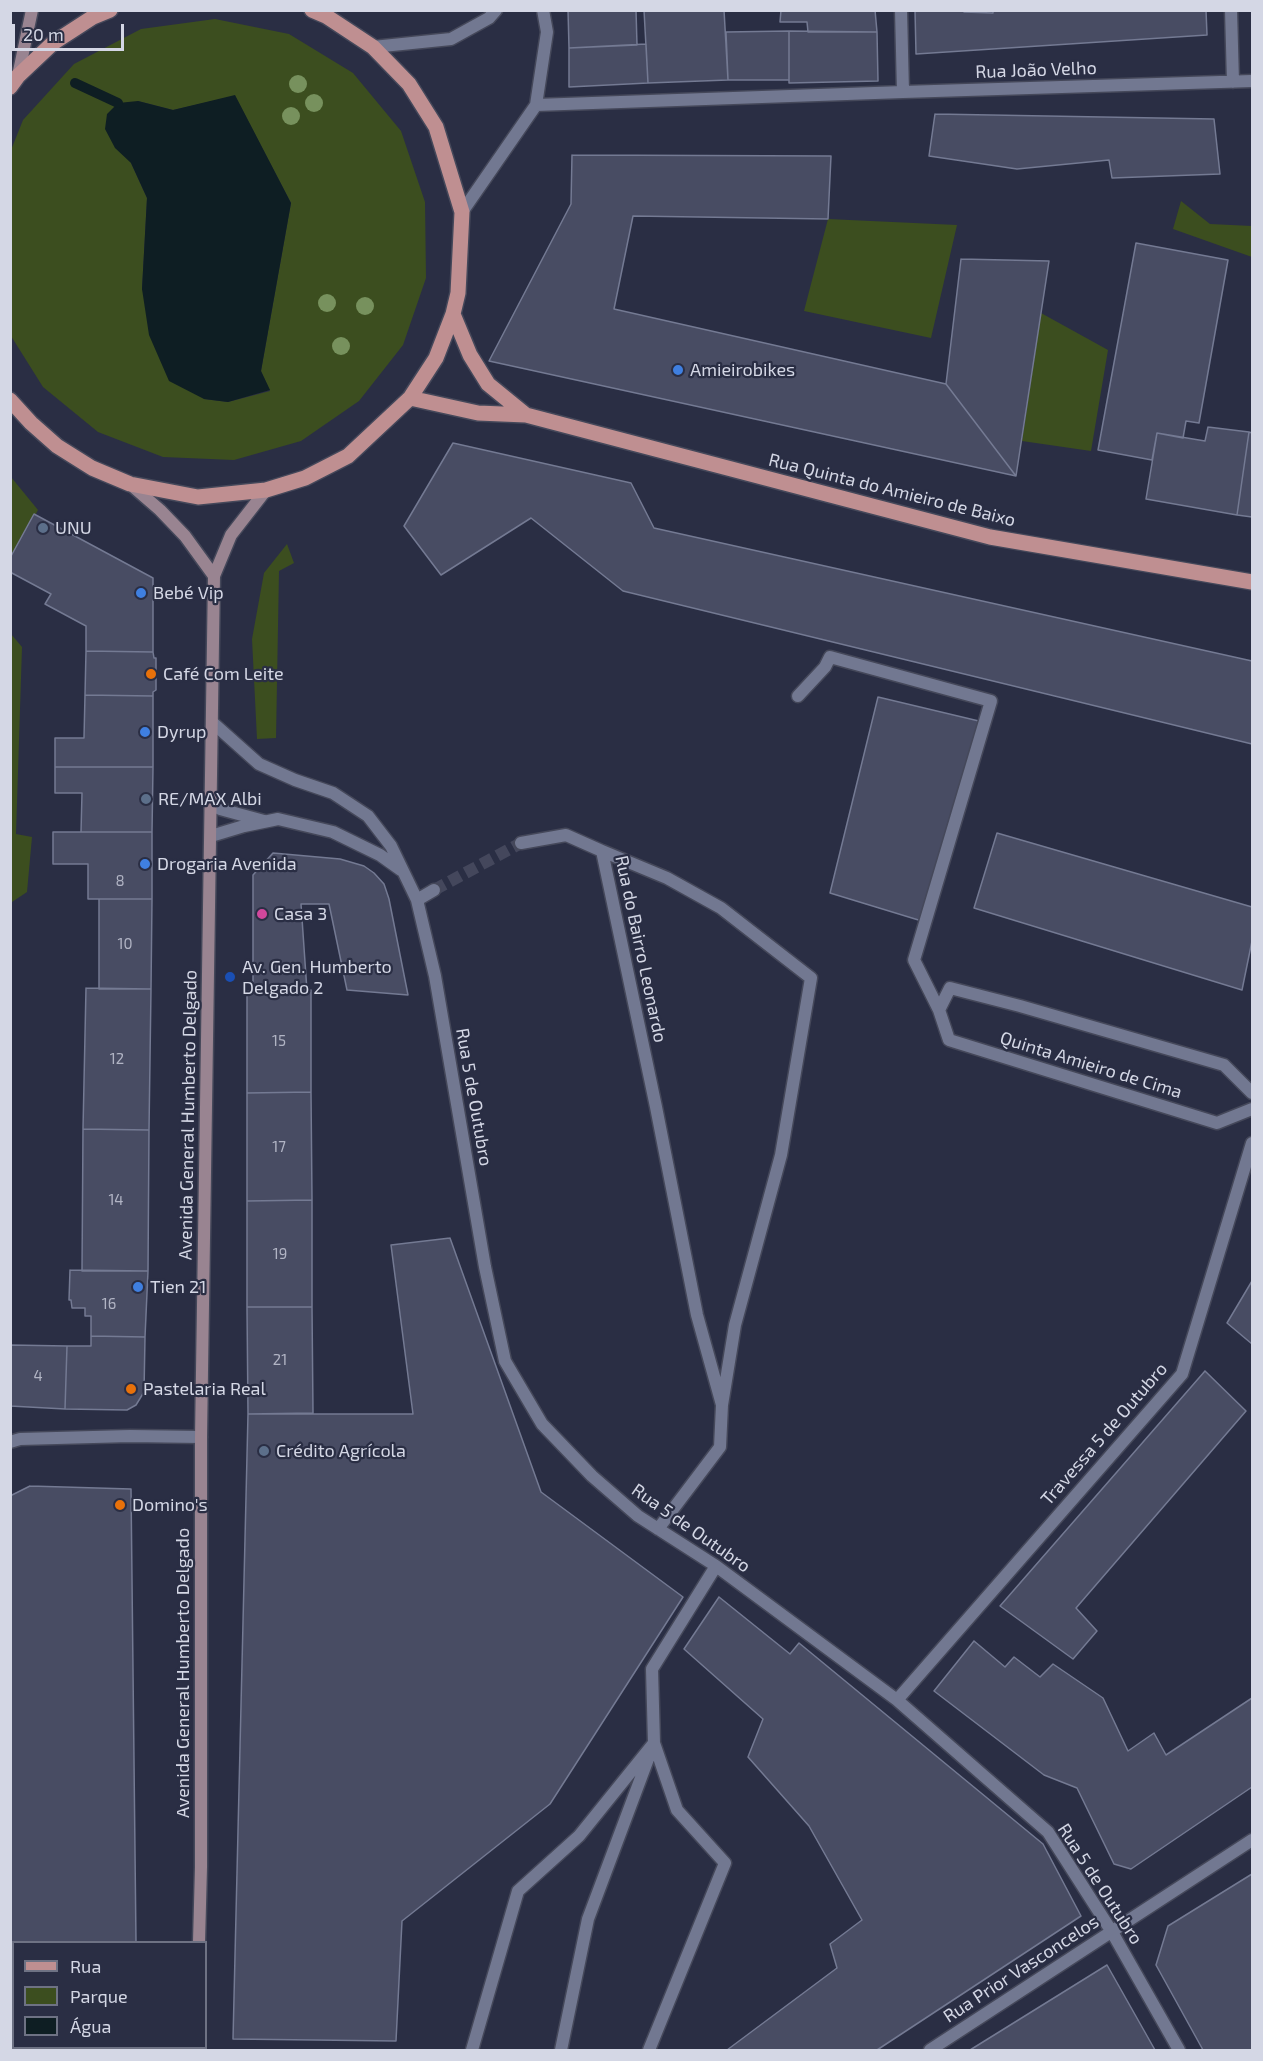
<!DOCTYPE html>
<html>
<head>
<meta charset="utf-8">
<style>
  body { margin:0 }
  #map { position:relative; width:1263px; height:2061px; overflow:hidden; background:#2a2e44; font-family:"Exo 2",sans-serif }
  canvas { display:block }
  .frame { position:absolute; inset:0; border:12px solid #d4d7e5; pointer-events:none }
  .legend { position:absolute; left:12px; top:1941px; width:195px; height:108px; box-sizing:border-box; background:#2a2e44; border:2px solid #6e7284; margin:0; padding:8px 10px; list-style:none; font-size:18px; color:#d4d7e5 }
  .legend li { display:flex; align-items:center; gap:12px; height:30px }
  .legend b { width:30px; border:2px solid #6e7284 }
  .scale { position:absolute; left:12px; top:24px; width:112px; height:27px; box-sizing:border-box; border:3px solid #d4d7e5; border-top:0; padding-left:8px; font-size:18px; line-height:21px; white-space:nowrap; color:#d4d7e5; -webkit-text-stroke:4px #2a2e44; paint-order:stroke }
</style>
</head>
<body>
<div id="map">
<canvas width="1263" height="2061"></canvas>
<div class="frame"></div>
<ul class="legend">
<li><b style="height:8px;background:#bf8f91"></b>Rua</li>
<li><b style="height:16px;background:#3c4e1f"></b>Parque</li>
<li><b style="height:16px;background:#0e1e23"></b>Água</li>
</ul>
<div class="scale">20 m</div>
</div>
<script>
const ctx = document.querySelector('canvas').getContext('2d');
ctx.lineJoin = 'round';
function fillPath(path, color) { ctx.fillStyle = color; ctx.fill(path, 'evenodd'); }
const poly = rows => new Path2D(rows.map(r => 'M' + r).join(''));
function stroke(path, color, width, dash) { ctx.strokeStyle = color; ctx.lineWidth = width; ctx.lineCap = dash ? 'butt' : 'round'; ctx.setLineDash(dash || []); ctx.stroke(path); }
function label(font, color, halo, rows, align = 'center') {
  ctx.font = font + ' "Exo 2",sans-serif'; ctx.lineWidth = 4.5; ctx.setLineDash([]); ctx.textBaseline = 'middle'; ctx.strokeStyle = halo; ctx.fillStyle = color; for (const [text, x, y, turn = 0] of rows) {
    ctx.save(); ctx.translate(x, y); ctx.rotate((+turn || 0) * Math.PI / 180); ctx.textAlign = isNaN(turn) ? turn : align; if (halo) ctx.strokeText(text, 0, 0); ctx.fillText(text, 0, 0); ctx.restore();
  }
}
fillPath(poly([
  [215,19,289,34,353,73,401,131,425,202,426,278,403,345,359,401,301,441,234,460,163,457,98,432,43,387,11,336,11,150,23,120,74,64,141,29],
  [235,96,291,203,261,371,270,391,228,402,204,399,142,289,147,198,131,163,138,101,173,110],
  [1181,201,1210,224,1252,226,1252,257,1173,229],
  [828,219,957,225,931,338,804,311],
  [1041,313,1108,350,1091,451,1022,441],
  [11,477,38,510,11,558],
  [287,544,294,563,279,571,276,738,257,739,252,639,264,573],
  [11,634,22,647,16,834,32,837,27,892,12,902,11,1315]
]), '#3c4e1f');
fillPath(poly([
  [235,95,291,203,261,371,270,390,228,402,204,399,169,381,149,335,142,289,147,198,131,163,115,148,105,129,107,114,118,103,138,101,173,110]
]), '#0e1e23');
stroke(poly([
  [75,83,118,103]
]), '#0e1e23', 10);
const building = poly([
  [568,10,636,10,637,45,569,48,568,10],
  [644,10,724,10,728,80,648,83,644,10],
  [781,10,875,10,877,32,808,32,807,22,780,22,781,10],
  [915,10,964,10,964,12,993,13,993,10,1206,10,1207,35,916,54,915,10],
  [789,31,877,32,878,81,789,83,789,31],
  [789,31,789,80,728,80,726,32,789,31],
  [646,44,648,83,569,87,569,48,646,44],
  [935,114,1214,119,1220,174,1112,178,1109,160,1017,169,929,156,935,114],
  [572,155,831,156,828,219,633,216,614,309,946,384,1016,476,489,361,571,204,572,155],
  [1136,243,1228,260,1199,423,1186,421,1183,438,1157,433,1152,460,1098,450,1136,243],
  [961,259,1049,261,1016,476,946,384,961,259],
  [1208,427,1249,432,1237,515,1146,499,1157,433,1205,441,1208,427],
  [1249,432,1252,433,1252,517,1237,515,1249,432],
  [453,443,631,483,654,528,1252,661,1252,744,623,591,531,518,441,575,404,526,453,443],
  [34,514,153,578,153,652,86,651,86,626,45,604,51,594,10,572,10,558,34,514],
  [86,651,153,652,154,658,156,658,156,690,153,692,153,696,85,695,86,651],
  [85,695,153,696,153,767,55,767,55,738,84,738,85,695],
  [878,697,983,722,925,922,830,893,878,697],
  [55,767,153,767,152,832,81,832,82,793,55,793,55,767],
  [53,832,152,832,152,899,88,899,88,864,53,864,53,832],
  [997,833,1252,907,1252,941,1242,990,974,908,997,833],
  [273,853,340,859,364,866,374,873,384,884,389,899,408,995,347,990,329,904,301,904,307,991,253,990,253,875,273,853],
  [99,899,152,899,151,989,99,989,99,899],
  [86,988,151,989,149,1130,83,1129,86,988],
  [253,990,311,990,311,1092,247,1093,247,991,253,990],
  [311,1092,312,1200,247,1201,247,1093,311,1092],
  [83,1129,149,1130,148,1271,82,1271,83,1129],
  [312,1200,312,1307,247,1307,247,1201,312,1200],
  [450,1238,541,1492,683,1597,550,1804,402,1921,396,2041,233,2039,248,1414,413,1414,391,1245,450,1238],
  [70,1270,148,1271,145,1337,91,1336,91,1316,85,1316,85,1308,72,1308,71,1300,69,1300,70,1270],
  [1252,1281,1252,1344,1227,1323,1252,1281],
  [247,1307,312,1307,313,1413,248,1414,247,1307],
  [91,1336,145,1337,144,1392,136,1405,127,1410,65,1409,67,1346,91,1346,91,1336],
  [10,1345,67,1346,65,1409,10,1406,10,1345],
  [1205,1371,1246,1411,1076,1608,1097,1631,1073,1659,1000,1606,1205,1371],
  [30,1486,131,1489,136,1942,14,1942,14,2031,10,2031,10,1496,30,1486],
  [719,1597,790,1654,799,1643,1043,1844,1081,1916,877,2050,727,2050,837,1968,830,1944,862,1920,809,1826,748,1757,763,1719,684,1649,719,1597],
  [974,1641,1005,1667,1014,1657,1040,1677,1053,1664,1103,1698,1128,1751,1154,1733,1166,1755,1252,1698,1252,1787,1131,1869,1114,1864,1077,1788,1044,1775,934,1691,974,1641],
  [1252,1874,1252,2050,1203,2050,1156,1965,1168,1926,1252,1874],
  [1107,1965,1155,2050,970,2050,1107,1965]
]);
fillPath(building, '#484c63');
stroke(building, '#747a93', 1.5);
stroke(poly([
  [434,890,521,843]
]), '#44475c', 12, [12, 6]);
const minor = poly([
  [901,10,903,92,1252,81],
  [1231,10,1233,82],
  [373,47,451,39,489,18,496,10],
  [536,105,903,92],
  [462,212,536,105,547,32,543,10],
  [798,696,825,667,830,657,991,701,914,960,939,1010,949,1040,1217,1123,1252,1109],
  [213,723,259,764,295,780,333,793,368,816,391,846,417,900,435,976,485,1267,505,1361,542,1424,592,1476,638,1516,716,1566,897,1700,1048,1832,1112,1932,1179,2050],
  [212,798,220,809,264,821],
  [211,836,244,826,278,819,333,832,380,855,401,870],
  [521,843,566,835,602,851],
  [417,900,434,890],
  [939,1010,950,988,1020,1006,1224,1065,1252,1093],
  [10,1442,20,1439,130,1436,201,1437],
  [658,1529,720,1447,722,1405,735,1325,781,1155,811,978,721,908,667,878,602,851,656,1107,697,1315,722,1405],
  [897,1700,1182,1374,1252,1143],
  [472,2050,518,1891,579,1836,654,1743,652,1669,716,1566],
  [561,2050,588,1919,654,1743,677,1810,725,1863,649,2050],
  [930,2050,1252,1840]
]);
const secondary = poly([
  [18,76,32,10],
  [130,484,160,510,185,536,214,576],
  [199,1942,201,1867,201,1437,214,576,231,535,266,490],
  [197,2050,197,2048]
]);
const primary = poly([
  [10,87,18,76,53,43,93,17,110,10],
  [453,314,470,355,488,384,526,415],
  [410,398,478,413,526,415,990,537,1252,582],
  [10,400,31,423,57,446,92,468,130,484,198,497,266,490,305,478,348,456,410,398,436,358,453,314,458,293,462,212,436,127,409,84,373,47,326,16,312,10]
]);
stroke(minor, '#45485a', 15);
stroke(secondary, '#45485a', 15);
stroke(primary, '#45485a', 18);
stroke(minor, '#727891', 12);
stroke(secondary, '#998491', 12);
stroke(primary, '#bf8f91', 15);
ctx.fillStyle = '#77915d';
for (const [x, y] of [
  [298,84],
  [314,103],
  [291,116],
  [327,303],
  [365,306],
  [341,346]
]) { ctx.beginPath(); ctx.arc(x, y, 9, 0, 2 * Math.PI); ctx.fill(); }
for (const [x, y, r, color] of [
  [678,370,6,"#3f7fe0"],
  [43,528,6,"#5c6f8a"],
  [141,593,6,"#3f7fe0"],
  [151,674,6,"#e8710a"],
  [145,732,6,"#3f7fe0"],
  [146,799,6,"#5c6f8a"],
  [145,864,6,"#3f7fe0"],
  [262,914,6,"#d1479c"],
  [230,977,6,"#1a4fb4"],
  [138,1287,6,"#3f7fe0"],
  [131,1389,6,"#e8710a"],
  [264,1451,6,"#5c6f8a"],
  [120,1505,6,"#e8710a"]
]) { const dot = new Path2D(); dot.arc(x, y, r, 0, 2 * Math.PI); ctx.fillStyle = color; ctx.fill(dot); stroke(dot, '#2a2e44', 2); }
label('15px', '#b1b4c4', null, [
  ["8",120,881],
  ["10",125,944],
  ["15",279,1041],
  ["12",117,1059],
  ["17",279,1147],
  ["14",116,1200],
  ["19",280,1254],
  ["16",109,1304],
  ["21",280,1360],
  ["4",38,1376]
]);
label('18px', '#d4d7e5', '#2a2e44', [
  ["Rua João Velho",1036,70,-2],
  ["Rua Quinta do Amieiro de Baixo",892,490,14],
  ["Rua do Bairro Leonardo",641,949,78],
  ["Quinta Amieiro de Cima",1091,1065,17],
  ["Rua 5 de Outubro",474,1097,80],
  ["Avenida General Humberto Delgado",188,1115,-89],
  ["Travessa 5 de Outubro",1104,1434,-49],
  ["Rua 5 de Outubro",691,1528,35],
  ["Avenida General Humberto Delgado",183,1673,-90],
  ["Rua 5 de Outubro",1100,1884,57],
  ["Rua Prior Vasconcelos",1021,1969,-33]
]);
label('18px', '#d4d7e5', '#2a2e44', [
  ["Amieirobikes",690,370],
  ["UNU",55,528],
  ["Bebé Vip",153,593],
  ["Café Com Leite",163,674],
  ["Dyrup",157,732],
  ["RE/MAX Albi",158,799],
  ["Drogaria Avenida",157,864],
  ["Casa 3",274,914],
  ["Av. Gen. Humberto",242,967],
  ["Delgado 2",242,988],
  ["Tien 21",150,1287],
  ["Pastelaria Real",143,1389],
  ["Crédito Agrícola",276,1451],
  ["Domino's",132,1505]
], 'left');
</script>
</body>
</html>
